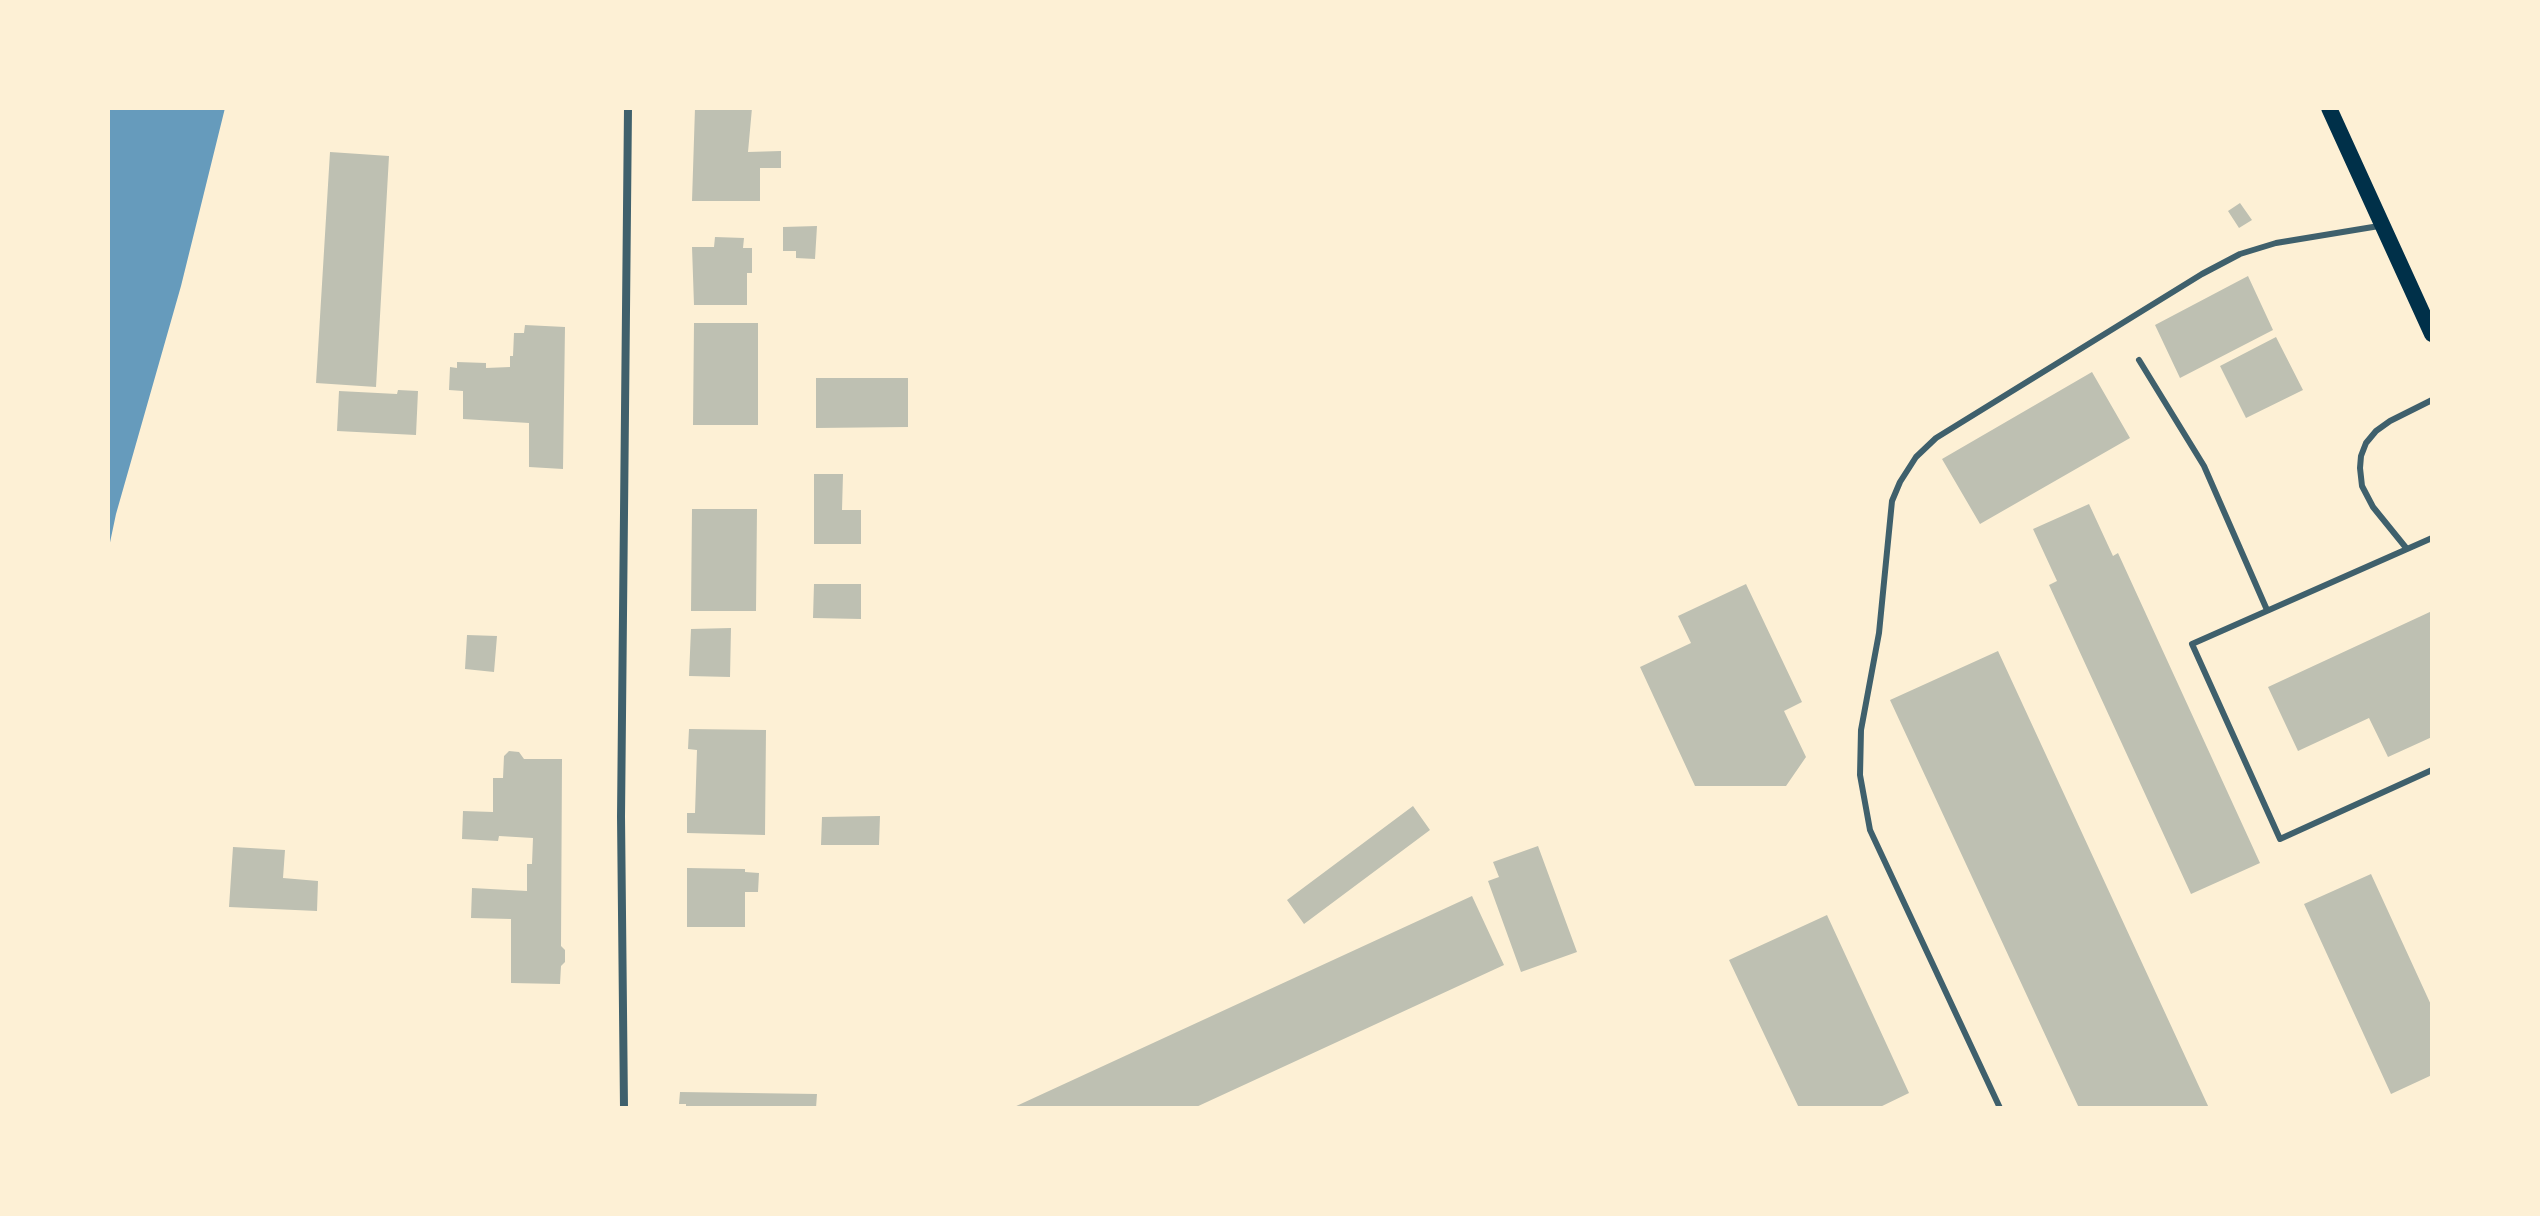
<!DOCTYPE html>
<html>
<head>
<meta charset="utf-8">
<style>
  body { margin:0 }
  #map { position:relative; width:2540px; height:1216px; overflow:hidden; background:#fdf0d5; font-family:Cabin,sans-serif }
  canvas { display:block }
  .frame { position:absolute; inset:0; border:110px solid #fdf0d5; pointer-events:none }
</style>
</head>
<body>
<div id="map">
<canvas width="2540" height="1216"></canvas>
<div class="frame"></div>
</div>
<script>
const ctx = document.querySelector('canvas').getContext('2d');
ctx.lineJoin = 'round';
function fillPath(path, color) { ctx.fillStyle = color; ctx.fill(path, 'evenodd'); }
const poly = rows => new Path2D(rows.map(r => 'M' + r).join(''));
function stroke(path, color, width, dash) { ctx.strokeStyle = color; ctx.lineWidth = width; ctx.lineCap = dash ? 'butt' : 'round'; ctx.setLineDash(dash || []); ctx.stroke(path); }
fillPath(poly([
  [108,108,225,108,181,286,116,514,108,552]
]), '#669bbc');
fillPath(poly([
  [695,108,752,108,748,152,781,151,781,168,760,168,760,201,692,201],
  [330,152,389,156,376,387,316,383],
  [2240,203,2252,220,2239,228,2228,211],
  [817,226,815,259,796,258,796,251,783,251,783,227],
  [715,237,744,238,743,248,752,248,752,273,747,273,747,305,694,305,692,247,714,247],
  [2248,276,2273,330,2180,378,2155,325],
  [694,323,758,323,758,425,693,425],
  [525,325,565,327,563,469,529,467,529,423,463,419,463,391,449,390,450,367,457,368,457,362,486,363,486,368,510,367,510,356,513,356,514,333,524,333],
  [2276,337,2303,390,2246,418,2220,366],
  [2092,372,2130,438,1980,524,1942,459],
  [816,378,908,378,908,427,816,428],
  [398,390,418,391,416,435,337,431,339,391,397,394],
  [814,474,843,474,842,510,861,510,861,544,814,544],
  [2089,504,2113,556,2118,553,2260,863,2191,894,2049,585,2057,581,2033,529],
  [692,509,757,509,756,611,691,611],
  [814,584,861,584,861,619,813,618],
  [1746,584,1802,702,1784,711,1806,757,1786,786,1695,786,1640,667,1691,643,1678,616],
  [2432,611,2432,737,2388,757,2369,718,2298,751,2268,687],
  [731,628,730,677,689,676,691,629],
  [467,635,497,636,494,672,465,669],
  [1998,651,2209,1108,2079,1108,1890,700],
  [689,729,766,730,765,835,687,833,687,813,695,813,696,782,697,750,688,749],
  [509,751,519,752,524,759,562,759,561,946,565,950,565,962,561,966,560,984,511,983,511,919,471,918,472,888,527,891,527,864,532,864,533,838,499,836,498,841,462,839,463,811,493,812,493,778,503,778,504,756],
  [1413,806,1430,830,1304,924,1287,900],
  [880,816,879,845,821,845,822,817],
  [1538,846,1577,952,1521,972,1488,881,1499,877,1493,862],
  [233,847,285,850,283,878,318,881,317,911,229,907],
  [687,868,745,869,745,872,759,873,758,892,745,892,745,927,687,927],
  [2371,874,2432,1007,2432,1075,2391,1094,2304,904],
  [1472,896,1504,965,1194,1108,1012,1108],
  [1827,915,1909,1093,1878,1108,1799,1108,1729,960],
  [680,1092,817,1094,816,1108,686,1108,686,1104,679,1104]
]), '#bec0b2');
stroke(poly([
  [2139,360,2204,466,2267,610],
  [2432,538,2192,644,2280,839,2432,770],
  [2407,549,2373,507,2362,486,2360,468,2361,456,2366,443,2376,431,2390,421,2432,400],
  [2000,1108,1870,830,1860,775,1861,730,1879,633,1892,501,1900,482,1916,457,1936,438,2202,274,2240,254,2276,243,2379,226]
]), '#3f606c', 6);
stroke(poly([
  [624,1108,621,816,628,108]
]), '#3f606c', 8);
stroke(poly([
  [2329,108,2432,334]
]), '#003049', 16);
</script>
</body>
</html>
